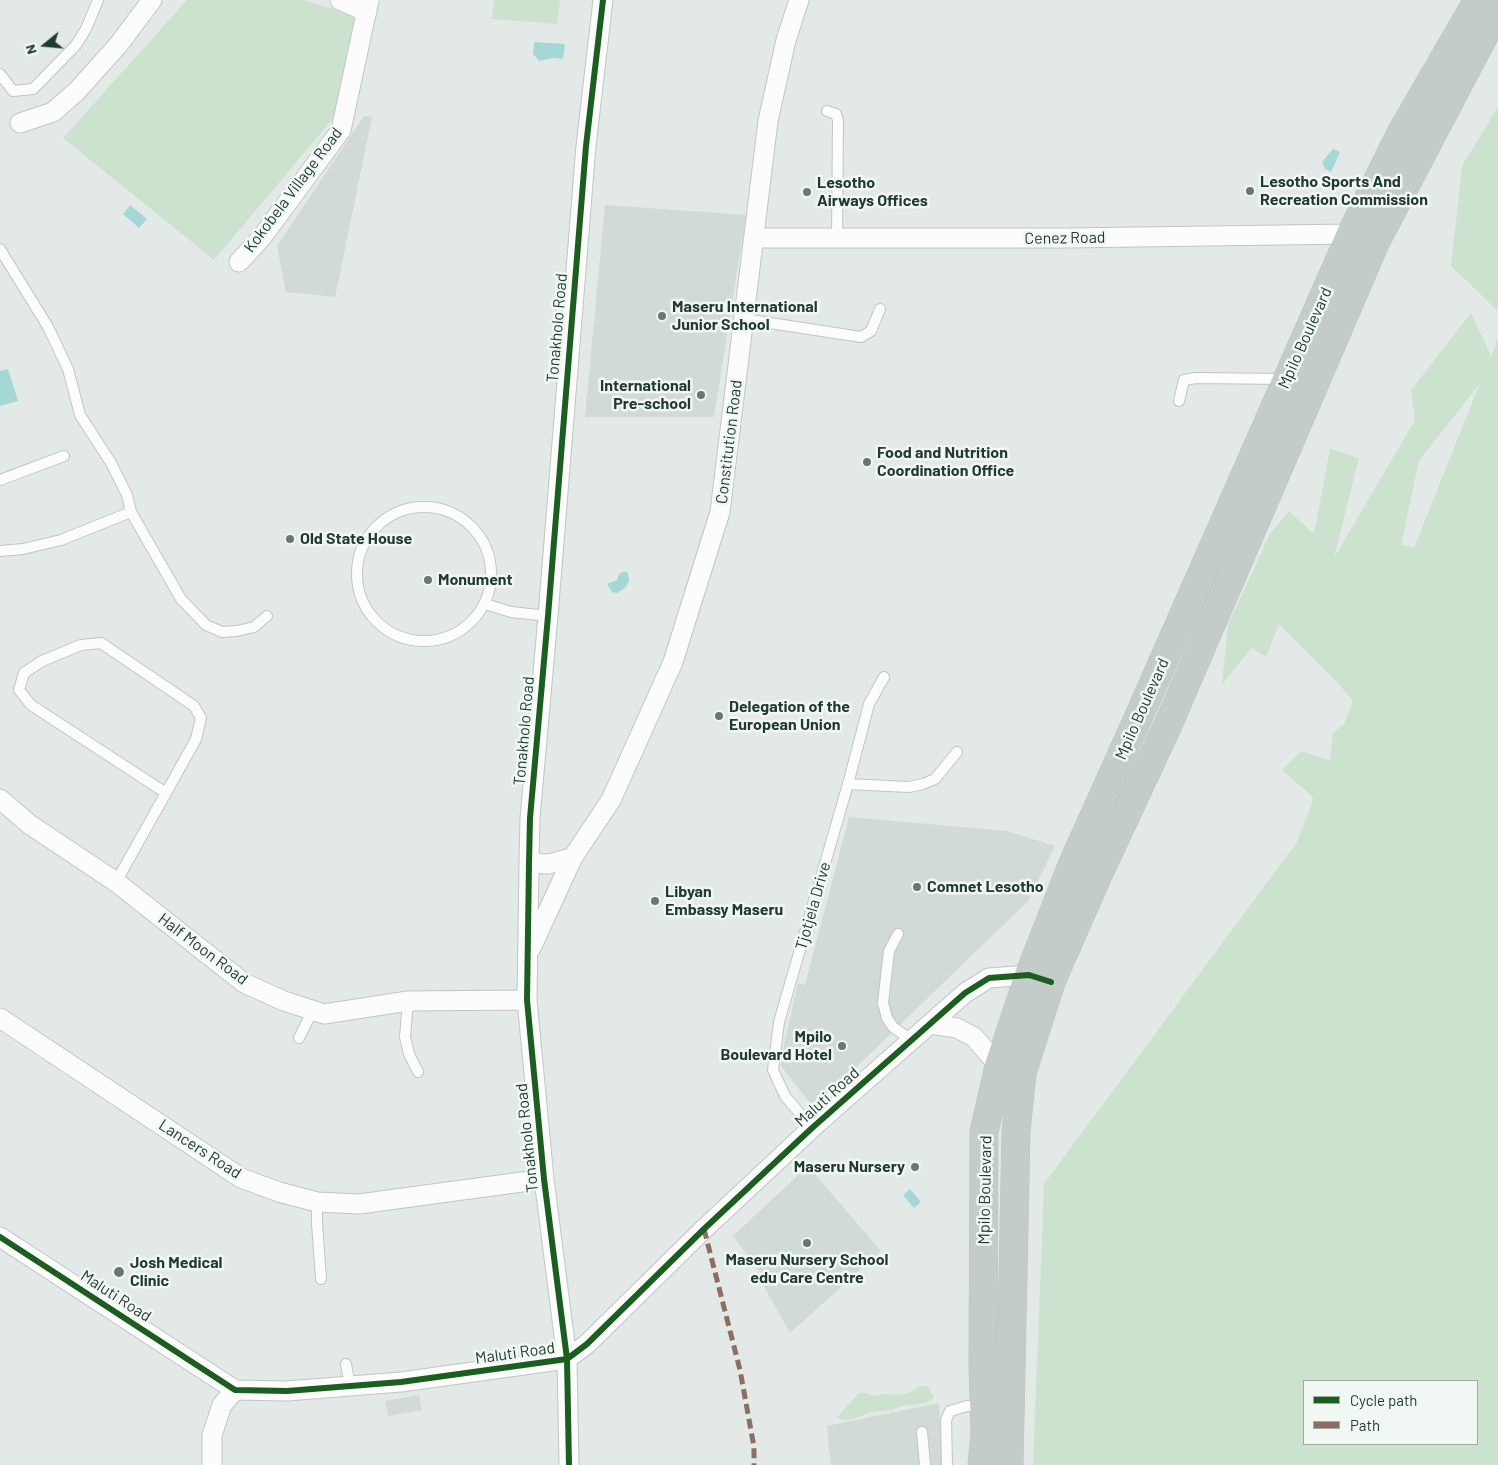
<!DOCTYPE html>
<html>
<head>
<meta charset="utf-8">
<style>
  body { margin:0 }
  #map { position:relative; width:1498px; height:1465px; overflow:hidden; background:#e3e9e6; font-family:Barlow,sans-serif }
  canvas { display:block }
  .legend { position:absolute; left:1303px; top:1380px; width:175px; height:65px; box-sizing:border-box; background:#f1f8f3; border:1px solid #9eaca5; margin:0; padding:6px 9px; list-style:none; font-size:15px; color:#223b30 }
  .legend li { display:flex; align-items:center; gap:10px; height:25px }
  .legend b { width:25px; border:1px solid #9eaca5 }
  .north { position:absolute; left:20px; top:20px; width:50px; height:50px; -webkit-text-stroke:4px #f1f8f3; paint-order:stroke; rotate:253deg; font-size:14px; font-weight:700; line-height:20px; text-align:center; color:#223b30 }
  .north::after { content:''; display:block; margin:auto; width:18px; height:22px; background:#223b30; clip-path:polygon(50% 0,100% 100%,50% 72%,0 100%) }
</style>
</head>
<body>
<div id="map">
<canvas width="1498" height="1465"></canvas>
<ul class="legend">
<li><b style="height:6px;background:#1b5e20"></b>Cycle path</li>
<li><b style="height:6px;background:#8d6e63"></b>Path</li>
</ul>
<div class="north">N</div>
</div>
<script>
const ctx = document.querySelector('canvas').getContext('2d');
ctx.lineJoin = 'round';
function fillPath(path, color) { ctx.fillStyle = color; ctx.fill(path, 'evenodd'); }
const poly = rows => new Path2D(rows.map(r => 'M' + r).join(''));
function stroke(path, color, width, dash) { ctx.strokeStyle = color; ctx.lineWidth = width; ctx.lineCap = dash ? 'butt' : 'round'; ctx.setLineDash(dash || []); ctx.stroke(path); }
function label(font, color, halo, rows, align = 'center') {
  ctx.font = font + ' Barlow,sans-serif'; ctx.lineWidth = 5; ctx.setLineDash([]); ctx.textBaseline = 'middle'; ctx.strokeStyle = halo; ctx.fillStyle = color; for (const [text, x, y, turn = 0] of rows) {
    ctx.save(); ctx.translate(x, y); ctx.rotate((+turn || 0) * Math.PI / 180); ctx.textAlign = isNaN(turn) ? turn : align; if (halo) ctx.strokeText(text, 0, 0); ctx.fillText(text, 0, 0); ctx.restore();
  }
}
fillPath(poly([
  [364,116,372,117,335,297,286,292,277,246],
  [605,205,746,215,714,417,585,417],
  [849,817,1007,831,1055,846,1028,901,814,1108,781,1066,781,1059,798,983,805,985],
  [808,1166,881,1251,790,1333,764,1286,768,1283,733,1236],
  [419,1395,422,1410,388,1416,385,1401],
  [939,1403,942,1465,831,1465,827,1426]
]), '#d1dad5');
fillPath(poly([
  [187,0,302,0,365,18,336,115,214,260,63,138],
  [494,0,560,0,557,24,492,19],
  [1498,107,1498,311,1451,266,1462,166],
  [1471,313,1491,356,1498,339,1498,1465,1033,1465,1044,1184,1297,842,1313,801,1312,796,1282,770,1301,751,1330,760,1333,733,1344,724,1353,701,1335,680,1279,624,1266,657,1252,648,1222,684,1228,625,1270,534,1289,511,1314,534,1330,449,1359,458,1334,558,1415,420,1411,390],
  [1480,383,1414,548,1401,545,1419,461],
  [1304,1381,1477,1381,1477,1444,1304,1444],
  [920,1386,928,1386,934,1398,931,1400,926,1403,902,1406,893,1410,869,1412,857,1418,845,1420,837,1418,853,1399,859,1393,866,1393,873,1396,884,1394,897,1395,908,1393]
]), '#cce2cf');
fillPath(poly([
  [534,42,565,44,563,59,553,58,539,61,533,54],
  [1333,149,1340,152,1331,172,1325,169,1322,162],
  [130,205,147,219,139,228,123,214],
  [8,369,18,401,0,406,0,371],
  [624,571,628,573,629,581,625,588,617,593,612,592,607,584,617,580,619,574],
  [910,1189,921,1202,914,1208,903,1195]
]), '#a4d7d6');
const service = poly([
  [0,74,13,91,33,89,76,45,86,29,98,0],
  [827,111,836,114,838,120,837,239],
  [0,249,48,327,68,369,80,415,111,463,127,495,131,512,181,599,206,625,222,632,237,631,254,627,267,616],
  [744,319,861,337,871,331,880,309],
  [1179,401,1184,380,1196,378,1284,379],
  [0,480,64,456],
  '357 574a67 67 0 1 1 134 0a67 67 0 1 1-134 0Z',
  [0,551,23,549,61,540,131,512],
  [485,604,511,612,548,616],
  [848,784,909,787,923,784,935,779,957,752],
  [116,882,166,793,196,739,201,718,194,706,101,643,81,645,42,661,24,673,19,690,31,705,166,793],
  [898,934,889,951,883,1003,887,1018,893,1027,911,1040],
  [408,1001,405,1037,409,1054,418,1072],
  [299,1038,310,1016,311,1010],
  [812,1128,785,1096,773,1070,779,1022,848,784,869,704,884,677],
  [317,1202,317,1223,321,1279],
  [346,1364,350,1386],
  [922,1432,925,1465],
  [947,1465,946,1420,950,1411,967,1406,983,1406]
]);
const minor = poly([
  [340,0,367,12],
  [20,123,53,112,77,91,119,44,152,0],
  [754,238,1066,238,1351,234,1360,237],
  [239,262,262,237,341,130,369,0],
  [0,799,29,824,116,882,244,983,284,1001,324,1014,408,1001,527,1000],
  [529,863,549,864,573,857],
  [531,948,573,857,611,800,673,662,720,512,768,121,786,40,799,0],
  [0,1018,241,1178,279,1192,317,1202,359,1204,544,1179],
  [930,1024,957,1028,974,1037,999,1066],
  [0,1237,235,1390,287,1391,401,1382,567,1359,587,1344,704,1229,812,1128,965,993,989,978,1029,975,1038,978],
  [212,1465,212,1435,222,1405,235,1390],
  [569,1465,567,1359,544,1179,527,1000,529,863,530,818,548,616,586,146,603,0]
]);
const trunk = poly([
  [982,1465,985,1433,983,1364,984,1132,999,1066,1029,975,1073,863,1139,716,1351,234,1401,133,1478,0],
  [1009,1465,1016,1131,1022,1073,1051,982,1098,875,1168,725,1375,243,1498,9]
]);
stroke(service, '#c0c6c3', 12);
stroke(minor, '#c0c6c3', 21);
stroke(trunk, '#bcc5c1', 29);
stroke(service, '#fbfcfb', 10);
stroke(minor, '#fbfcfb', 19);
stroke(trunk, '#c3ccc8', 28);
stroke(poly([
  [704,1229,740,1370,754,1447,754,1465]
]), '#8d6e63', 5, [10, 5]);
stroke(poly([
  [0,1237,235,1390,287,1391,401,1382,567,1359,587,1344,704,1229,812,1128,965,993,989,978,1029,975,1051,982],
  [569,1465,567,1359,544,1179,527,1000,529,863,530,818,548,616,586,146,603,0]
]), '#1b5e20', 6);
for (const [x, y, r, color] of [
  [1250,191,5,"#667870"],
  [807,192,5,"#667870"],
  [662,316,5,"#667870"],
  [701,395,5,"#667870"],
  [867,462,5,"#667870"],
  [290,539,5,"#667870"],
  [428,580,5,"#667870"],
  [719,716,5,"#667870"],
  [917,887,5,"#667870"],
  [655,901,5,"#667870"],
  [842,1046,5,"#667870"],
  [915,1167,5,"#667870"],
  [807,1243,5,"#667870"],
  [119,1272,6,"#667870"]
]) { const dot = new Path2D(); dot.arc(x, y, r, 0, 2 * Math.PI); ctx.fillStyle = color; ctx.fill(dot); stroke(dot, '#f1f8f3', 2); }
label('bold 16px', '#223b30', '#f1f8f3', [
  ["Lesotho Sports And",1260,182],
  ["Recreation Commission",1260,200],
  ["Lesotho",817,183],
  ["Airways Offices",817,201],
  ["Maseru International",672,307],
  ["Junior School",672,325],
  ["International",691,386,"right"],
  ["Pre-school",691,404,"right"],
  ["Food and Nutrition",877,453],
  ["Coordination Office",877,471],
  ["Old State House",300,539],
  ["Monument",438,580],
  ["Delegation of the",729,707],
  ["European Union",729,725],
  ["Comnet Lesotho",927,887],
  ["Libyan",665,892],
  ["Embassy Maseru",665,910],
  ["Mpilo",832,1037,"right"],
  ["Boulevard Hotel",832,1055,"right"],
  ["Maseru Nursery",905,1167,"right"],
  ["Maseru Nursery School",807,1260,"center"],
  ["edu Care Centre",807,1278,"center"],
  ["Josh Medical",130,1263],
  ["Clinic",130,1281]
], 'left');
label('16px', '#223b30', '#f1f8f3', [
  ["Kokobela Village Road",293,190,-53],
  ["Cenez Road",1065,238,-1],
  ["Tonakholo Road",557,328,-85],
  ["Mpilo Boulevard",1305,338,-66],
  ["Constitution Road",729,442,-83],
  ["Mpilo Boulevard",1142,709,-66],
  ["Tonakholo Road",524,731,-85],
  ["Tjotjela Drive",813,906,-74],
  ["Half Moon Road",203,949,37],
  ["Maluti Road",827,1097,-42],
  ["Tonakholo Road",527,1138,-96],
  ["Lancers Road",200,1149,33],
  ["Mpilo Boulevard",985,1190,-89],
  ["Maluti Road",116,1296,33],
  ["Maluti Road",515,1353,-8]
]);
</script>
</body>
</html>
